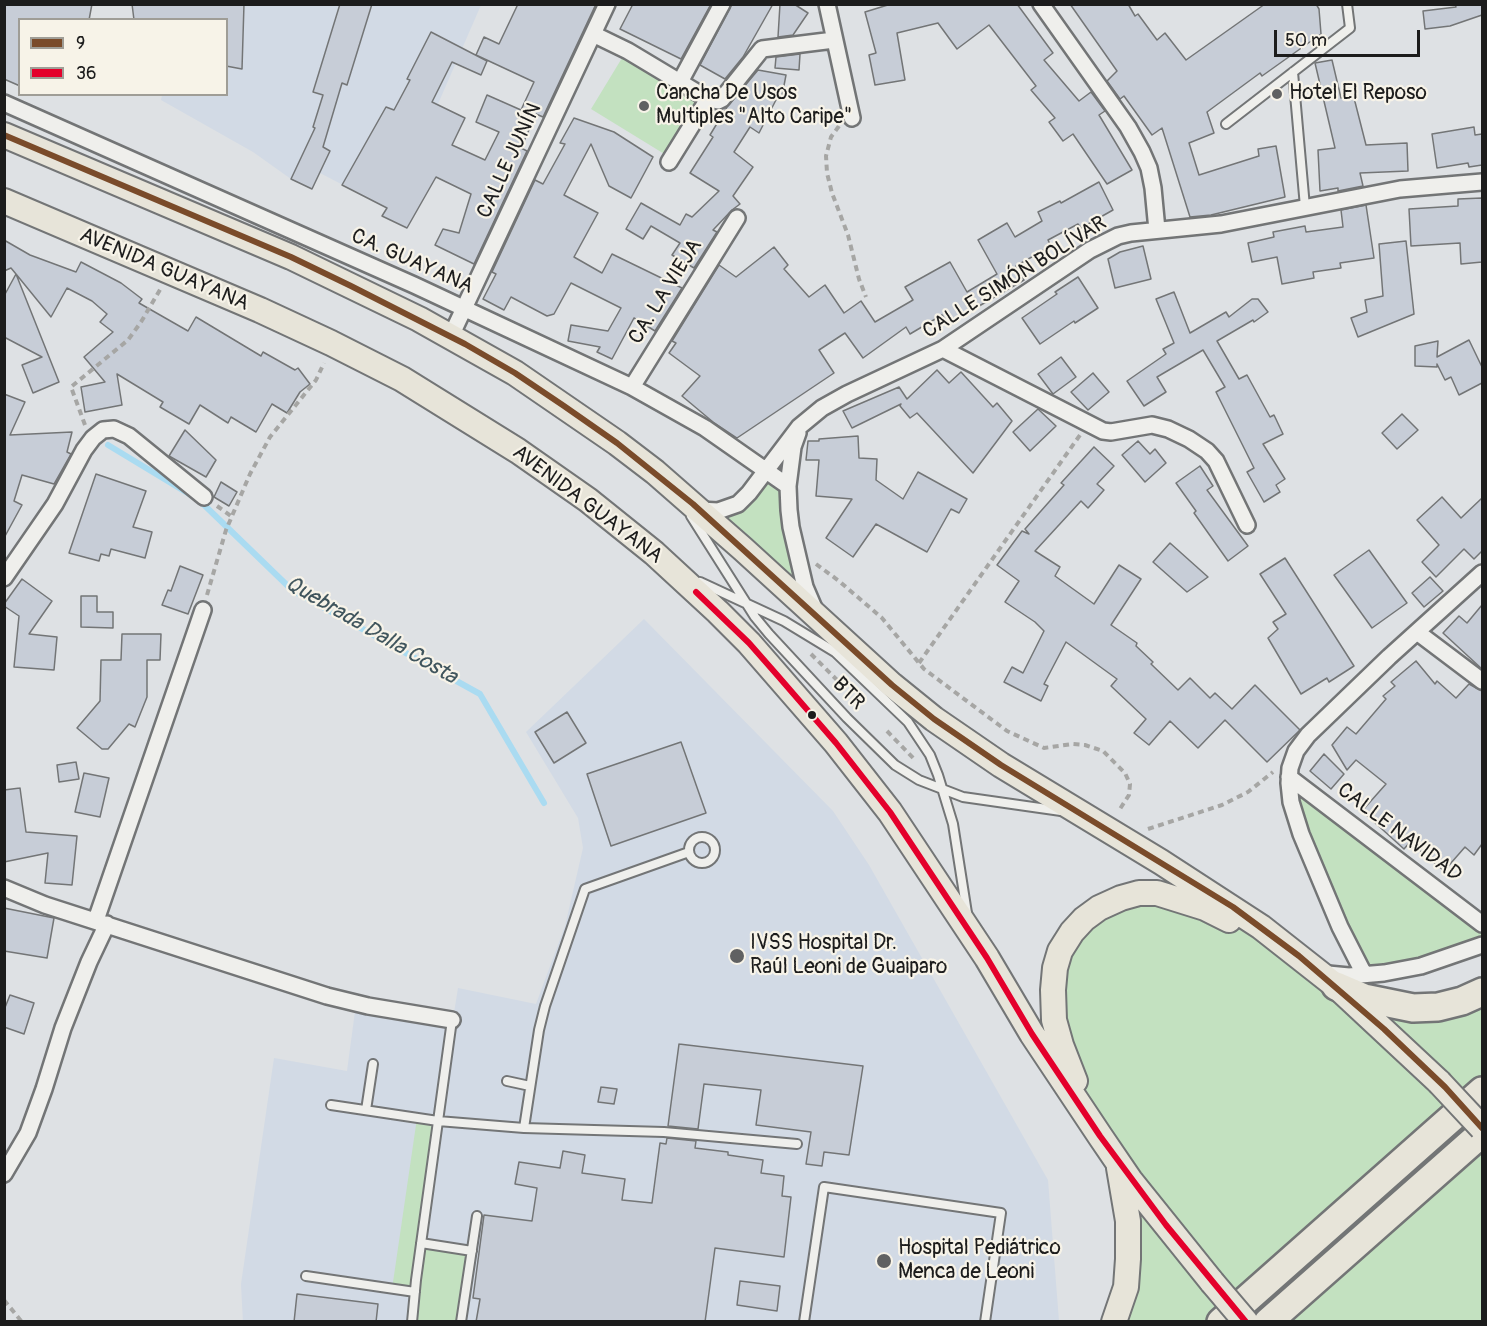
<!DOCTYPE html>
<html>
<head>
<meta charset="utf-8">
<style>
  body { margin:0 }
  #map { position:relative; width:1487px; height:1326px; overflow:hidden; background:#dee1e4; font-family:Pangolin,sans-serif }
  canvas { display:block }
  .frame { position:absolute; inset:0; border:6px solid #1c1c1c; pointer-events:none }
  .legend { position:absolute; left:18px; top:18px; width:210px; height:78px; box-sizing:border-box; background:#f7f3e8; border:2px solid #9f9d96; margin:0; padding:8px 10px; list-style:none; font-size:18px; color:#1c1c1c }
  .legend li { display:flex; align-items:center; gap:12px; height:30px }
  .legend b { width:30px; border:2px solid #9f9d96 }
  .scale { position:absolute; left:1274px; top:30px; width:146px; height:27px; box-sizing:border-box; border:3px solid #1c1c1c; border-top:0; padding-left:8px; font-size:18px; line-height:21px; white-space:nowrap; color:#1c1c1c; -webkit-text-stroke:4px #f7f3e8; paint-order:stroke }
</style>
</head>
<body>
<div id="map">
<canvas width="1487" height="1326"></canvas>
<div class="frame"></div>
<ul class="legend">
<li><b style="height:8px;background:#7a4b2a"></b>9</li>
<li><b style="height:8px;background:#e4002b"></b>36</li>
</ul>
<div class="scale">50 m</div>
</div>
<script>
const ctx = document.querySelector('canvas').getContext('2d');
ctx.lineJoin = 'round';
function fillPath(path, color) { ctx.fillStyle = color; ctx.fill(path, 'evenodd'); }
const poly = rows => new Path2D(rows.map(r => 'M' + r).join(''));
function stroke(path, color, width, dash) { ctx.strokeStyle = color; ctx.lineWidth = width; ctx.lineCap = dash ? 'butt' : 'round'; ctx.setLineDash(dash || []); ctx.stroke(path); }
function label(font, color, halo, rows, align = 'center') {
  ctx.font = font + ' Pangolin,sans-serif'; ctx.lineWidth = 4.5; ctx.setLineDash([]); ctx.textBaseline = 'middle'; ctx.strokeStyle = halo; ctx.fillStyle = color; for (const [text, x, y, turn = 0] of rows) {
    ctx.save(); ctx.translate(x, y); ctx.rotate((+turn || 0) * Math.PI / 180); ctx.textAlign = isNaN(turn) ? turn : align; if (halo) ctx.strokeText(text, 0, 0); ctx.fillText(text, 0, 0); ctx.restore();
  }
}
fillPath(poly([
  [159,5,481,5,438,104,387,208,320,173,312,189,291,179,253,152,161,100,162,95,226,94,226,20],
  [644,619,833,811,869,865,1048,1180,1059,1321,243,1322,241,1284,274,1058,347,1071,356,1004,453,1019,458,988,536,1004,565,926,583,848,578,818,526,732]
]), '#d2dae5');
fillPath(poly([
  [622,58,697,103,666,155,591,109],
  [799,427,793,507,817,617,707,511,727,509],
  [1289,783,1482,924,1482,945,1364,974],
  [1139,893,1235,923,1364,998,1482,992,1482,1091,1221,1321,1114,1322,1128,1221,1061,1045,1060,951],
  [417,1118,438,1121,421,1243,472,1251,461,1321,412,1321,414,1292,392,1289],
  [1482,1133,1482,1321,1268,1322]
]), '#c3e1c0');
stroke(poly([
  [108,445,199,500,292,590,480,694,544,803]
]), '#aadbf1', 6);
const building = poly([
  [4,4,92,4,89,20,20,20,20,86,4,79,4,4],
  [132,4,244,4,242,69,226,66,226,20,134,20,132,4],
  [340,4,372,4,347,85,342,83,323,147,330,151,312,189,291,179,315,128,313,127,323,95,313,92,340,4],
  [518,4,596,4,543,117,536,114,521,148,527,151,474,264,435,245,443,229,459,233,471,194,436,177,407,228,382,216,387,208,342,185,386,107,394,110,410,80,407,79,431,32,487,61,481,75,452,62,432,102,465,118,452,145,485,160,499,132,476,122,487,95,521,110,534,82,476,55,484,37,499,44,518,4],
  [633,4,711,4,681,59,620,29,633,4],
  [732,4,773,4,743,57,725,79,700,65,732,4],
  [780,4,794,4,808,13,793,35,778,37,780,4],
  [891,4,1017,4,1053,53,1044,60,1079,101,1091,92,1105,111,1099,115,1132,170,1107,184,1073,134,1063,141,1049,122,1055,118,1031,90,1036,86,989,25,957,49,938,23,897,33,905,80,875,85,869,55,876,53,865,12,891,4],
  [1070,4,1128,4,1135,16,1138,14,1157,40,1165,33,1186,60,1265,4,1316,4,1319,9,1321,34,1262,76,1260,73,1207,112,1214,133,1189,143,1199,175,1259,156,1258,149,1276,146,1285,197,1211,215,1190,217,1162,128,1152,135,1124,96,1120,99,1107,81,1117,71,1070,4],
  [1455,4,1482,4,1482,15,1450,26,1425,29,1423,11,1456,7,1455,4],
  [800,54,799,70,775,68,776,57,800,54],
  [1332,60,1341,98,1353,94,1366,145,1407,143,1408,171,1360,173,1363,186,1338,191,1338,188,1320,191,1318,150,1335,148,1315,63,1332,60],
  [758,70,786,75,782,96,778,96,759,133,750,127,734,152,753,167,733,196,740,204,732,210,713,230,717,232,694,268,672,255,680,243,651,226,643,239,626,229,641,203,680,225,686,214,692,217,719,191,690,173,713,137,710,135,727,107,758,70],
  [574,118,614,132,653,157,631,198,609,186,591,144,564,195,598,213,574,257,602,273,612,254,682,288,655,331,634,318,612,359,597,352,600,347,568,341,571,325,608,331,621,308,571,283,554,314,547,316,511,297,504,310,483,299,496,274,492,272,535,180,543,184,565,144,560,143,574,118],
  [1474,127,1475,135,1482,134,1482,165,1469,167,1468,163,1437,168,1432,134,1474,127],
  [1099,182,1113,210,1081,228,1078,224,1048,240,1051,246,1016,266,1024,280,948,324,942,315,910,334,906,327,863,358,845,333,819,350,834,373,737,438,713,422,682,396,700,376,669,353,676,343,672,341,719,265,736,277,774,247,788,265,784,269,809,297,825,285,844,313,861,301,875,322,913,300,905,287,950,262,967,292,997,274,978,240,1007,223,1015,237,1042,221,1038,212,1060,201,1061,203,1099,182],
  [1482,198,1482,262,1461,264,1460,243,1411,246,1409,209,1458,206,1458,199,1482,198],
  [1366,205,1374,258,1340,263,1341,268,1313,272,1314,278,1282,284,1277,257,1252,262,1248,243,1274,237,1273,232,1305,226,1306,232,1343,227,1341,210,1366,205],
  [4,240,30,255,76,272,81,262,121,283,142,299,139,303,188,331,196,317,261,356,263,352,295,370,298,368,310,384,300,392,287,413,272,404,256,432,231,417,228,423,200,405,189,424,160,407,163,402,117,374,122,405,85,412,81,387,105,382,84,357,113,332,100,322,107,314,92,301,67,288,51,317,16,274,59,382,33,393,22,365,42,357,4,337,4,296,16,274,11,268,4,271,4,240],
  [1406,241,1414,314,1358,337,1351,318,1367,312,1365,300,1383,296,1379,244,1406,241],
  [1143,246,1151,279,1115,288,1108,259,1120,252,1143,246],
  [1078,277,1098,308,1075,323,1074,321,1040,344,1022,318,1057,294,1055,292,1078,277],
  [1174,292,1190,333,1226,312,1229,317,1252,299,1258,299,1268,312,1254,322,1253,320,1217,341,1239,379,1247,375,1270,417,1274,415,1283,434,1263,444,1285,479,1276,485,1280,492,1264,502,1247,472,1254,468,1216,392,1225,387,1203,350,1157,377,1166,392,1144,406,1127,381,1166,354,1163,349,1174,343,1156,299,1174,292],
  [1469,340,1482,367,1482,383,1459,395,1451,377,1445,380,1437,364,1437,367,1415,366,1415,346,1438,341,1437,357,1469,340],
  [1061,357,1076,377,1053,394,1038,374,1061,357],
  [937,370,949,383,961,372,993,407,997,403,1012,421,973,473,917,413,910,418,900,406,901,404,852,428,843,411,899,387,907,399,937,370],
  [1093,373,1109,392,1088,410,1071,392,1093,373],
  [4,394,25,402,10,435,72,432,67,452,71,454,54,484,22,475,14,501,22,505,4,538,4,394],
  [1038,409,1056,426,1030,451,1013,432,1038,409],
  [1402,414,1418,430,1397,449,1382,433,1402,414],
  [185,430,216,460,206,477,169,456,185,430],
  [858,436,859,458,877,459,876,480,903,499,918,472,967,499,959,513,951,509,927,552,876,524,853,557,826,538,852,499,816,496,819,460,806,460,808,441,819,441,819,439,858,436],
  [1138,441,1150,454,1155,449,1166,463,1145,482,1122,455,1138,441],
  [1094,447,1114,466,1097,484,1104,490,1088,508,1081,501,1035,551,1060,567,1055,576,1094,604,1119,565,1141,579,1111,625,1137,643,1136,646,1153,662,1151,664,1178,690,1190,678,1210,698,1215,693,1232,709,1255,685,1300,730,1267,762,1225,720,1198,748,1170,721,1149,745,1134,733,1146,719,1111,686,1117,679,1066,642,1044,684,1048,686,1041,701,1004,682,1012,667,1023,673,1044,631,1035,622,1005,602,1019,581,997,565,1022,531,1029,534,1025,529,1064,485,1061,483,1094,447],
  [1200,466,1213,486,1207,490,1248,546,1228,561,1194,513,1196,511,1176,483,1200,466],
  [96,474,146,491,133,527,152,532,145,558,111,549,109,556,101,554,99,561,69,553,96,474],
  [221,482,237,492,229,506,214,497,221,482],
  [1442,497,1461,518,1482,498,1482,551,1474,559,1464,549,1436,577,1422,562,1439,545,1417,520,1442,497],
  [1170,543,1208,577,1187,592,1153,562,1170,543],
  [1369,550,1407,603,1372,628,1334,575,1369,550],
  [1285,558,1354,666,1329,682,1327,678,1301,694,1268,638,1278,629,1273,622,1286,614,1260,574,1285,558],
  [180,566,203,575,188,614,162,605,168,590,171,591,180,566],
  [1430,577,1443,591,1424,607,1412,593,1430,577],
  [22,579,52,601,29,634,57,637,54,670,14,667,19,616,4,606,4,604,22,579],
  [81,596,97,596,97,612,113,612,113,628,81,627,81,596],
  [1482,605,1482,669,1443,633,1459,616,1467,623,1482,605],
  [122,634,161,634,160,660,147,660,147,697,135,727,129,724,108,749,102,749,77,728,100,701,101,660,121,660,122,634],
  [1416,661,1435,684,1437,681,1456,698,1469,684,1482,691,1482,844,1474,855,1465,847,1444,871,1410,842,1404,849,1362,811,1386,784,1356,760,1347,770,1332,745,1347,727,1356,734,1386,699,1383,696,1395,686,1391,682,1416,661],
  [567,712,586,743,554,763,535,732,567,712],
  [681,742,706,813,611,846,587,774,681,742],
  [1324,754,1344,774,1331,789,1310,771,1324,754],
  [76,762,79,779,59,782,57,765,76,762],
  [84,773,109,778,100,817,75,812,84,773],
  [20,788,26,832,77,836,72,885,45,883,48,853,4,862,4,790,20,788],
  [4,908,54,918,47,958,4,951,4,908],
  [10,995,34,1003,24,1034,4,1027,4,1010,10,995],
  [679,1044,863,1066,849,1155,824,1152,822,1166,806,1164,811,1132,756,1125,761,1090,704,1084,698,1129,668,1126,679,1044],
  [601,1087,617,1089,614,1104,598,1102,601,1087],
  [667,1138,696,1141,695,1148,728,1152,728,1155,763,1160,761,1173,784,1176,782,1196,791,1197,784,1257,715,1248,705,1322,476,1322,480,1299,473,1298,484,1215,532,1221,537,1188,515,1184,519,1162,560,1168,563,1151,585,1155,582,1173,625,1179,622,1200,652,1203,660,1143,666,1144,667,1138],
  [740,1281,780,1286,777,1311,737,1305,740,1281],
  [297,1294,378,1304,376,1322,294,1322,297,1294]
]);
fillPath(building, '#c7cdd7');
stroke(building, '#737576', 1.5);
const lane = poly([
  [1293,72,1305,207],
  [1226,124,1350,28,1347,4],
  [691,516,755,617,769,634,847,718,895,765,919,780,963,797,1061,811],
  [700,582,784,621,835,652,908,722,930,755,938,775,953,824,967,913],
  '689 850a13 13 0 1 1 26 0a13 13 0 1 1-26 0Z',
  [507,1081,530,1086],
  [331,1105,438,1121,524,1128,664,1132,797,1144],
  [366,1110,373,1064],
  [524,1128,539,1030,545,1006,585,889,689,852],
  [421,1243,472,1251],
  [306,1276,415,1292],
  [412,1322,416,1280,452,1020],
  [461,1322,477,1216],
  [804,1322,824,1187,1001,1213,985,1322]
]);
const street = poly([
  [827,4,852,118],
  [1041,4,1128,127,1142,152,1149,168,1153,188,1157,230],
  [593,34,628,51,708,99,718,101,722,99,762,49,834,40],
  [680,82,722,4],
  [4,103,414,285,632,387,705,428,788,486],
  [669,162,708,99],
  [451,336,607,4],
  [943,349,1103,431,1111,432,1152,425,1168,429,1189,439,1207,451,1216,461,1247,525],
  [632,387,737,218],
  [798,433,793,447,788,486,789,510,791,527,805,587,814,608],
  [699,510,718,511,738,504,749,493,799,427,822,408,847,394,943,349,1090,250,1118,236,1131,233,1221,224,1400,189,1482,182],
  [4,578,55,504,84,450,93,438,103,430,114,429,129,436,204,497],
  [1417,632,1482,681],
  [1289,777,1482,924],
  [4,888,45,905,327,996,368,1006,452,1020],
  [96,920,203,610],
  [1328,974,1349,976,1384,973,1421,966,1482,945],
  [1364,974,1340,927,1301,834,1291,802,1289,783,1290,768,1296,751,1308,735,1389,657,1482,573],
  [4,1174,28,1133,44,1089,63,1028,89,962,107,924]
]);
const primary = poly([
  [4,135,291,257,419,319,515,373,617,443,655,472,743,549,892,685,934,719,1001,765,1161,862,1261,927,1336,986,1439,1082],
  [4,201,260,310,331,343,402,379,518,451,588,500,654,553,718,612,749,643,836,743,890,812,987,958,1032,1034,1100,1136,1130,1180,1212,1282],
  [1075,1081,1061,1045,1054,1020,1053,990,1055,968,1060,951,1072,932,1084,919,1099,908,1121,898,1139,893,1157,893,1205,908,1229,920],
  [1114,1322,1126,1287,1128,1259,1128,1221,1119,1168]
]);
const highway = poly([
  [1336,986,1364,998,1413,1008,1438,1007,1462,1001,1482,992],
  [1221,1322,1482,1091],
  [1268,1322,1482,1133]
]);
stroke(lane, '#737576', 12);
stroke(street, '#737576', 20);
stroke(primary, '#737576', 28);
stroke(highway, '#737576', 32);
stroke(poly([
  [839,126,831,137,826,156,827,173,832,193,848,235,859,279,866,297],
  [85,425,71,387,128,340,141,322,161,288],
  [217,506,231,516],
  [816,564,839,581,882,618,924,669,1007,731,1044,748,1072,744,1085,745,1103,751,1125,773,1130,784,1129,795,1118,812],
  [207,595,226,530,250,474,270,437,316,380,324,363],
  [811,654,838,681],
  [919,663,1080,435],
  [887,731,916,761],
  [1148,829,1222,805,1248,792,1273,772],
  [4,1300,22,1322]
]), '#a6a6a4', 4, [6, 4.5]);
stroke(lane, '#efefec', 8);
stroke(street, '#efefec', 15);
stroke(primary, '#e7e4d9', 24);
stroke(highway, '#e7e4d9', 27);
const primaryBridge = poly([
  [1439,1082,1482,1128],
  [1212,1282,1246,1322]
]);
stroke(primaryBridge, '#737576', 28, []);
stroke(primaryBridge, '#e7e4d9', 24);
stroke(poly([
  [4,135,291,257,351,286,465,344,515,373,564,406,617,443,693,504,892,685,934,719,1001,765,1233,907,1299,956,1384,1029,1445,1087,1482,1128]
]), '#7a4b2a', 6);
stroke(poly([
  [696,592,749,643,778,676,836,743,890,812,987,958,1032,1034,1100,1136,1166,1225,1246,1322]
]), '#e4002b', 6);
for (const [x, y, r, color] of [
  [1277,94,6,"#606162"],
  [644,106,6,"#606162"],
  [812,715,5,"#1c1c1c"],
  [737,956,8,"#606162"],
  [884,1261,8,"#606162"]
]) { const dot = new Path2D(); dot.arc(x, y, r, 0, 2 * Math.PI); ctx.fillStyle = color; ctx.fill(dot); stroke(dot, '#f7f3e8', 2); }
label('21px', '#1c1c1c', '#f7f3e8', [
  ["Cancha De Usos",656,94],
  ["Multiples \"Alto Caripe\"",656,118],
  ["Hotel El Reposo",1289,94],
  ["IVSS Hospital Dr.",750,944],
  ["Raúl Leoni de Guaiparo",750,968],
  ["Hospital Pediátrico",898,1249],
  ["Menca de Leoni",898,1273]
], 'left');
label('21px', '#1c1c1c', '#f7f3e8', [
  ["CALLE JUNÍN",510,161,-65],
  ["CA. GUAYANA",412,262,24],
  ["AVENIDA GUAYANA",164,270,23],
  ["CALLE SIMÓN BOLÍVAR",1015,278,-32],
  ["CA. LA VIEJA",666,292,-58],
  ["AVENIDA GUAYANA",587,505,37],
  ["BTR",848,694,46],
  ["CALLE NAVIDAD",1399,833,37]
]);
label('italic 22px', '#40555d', '#f7f3e8', [
  ["Quebrada Dalla Costa",371,631,30]
]);
</script>
</body>
</html>
